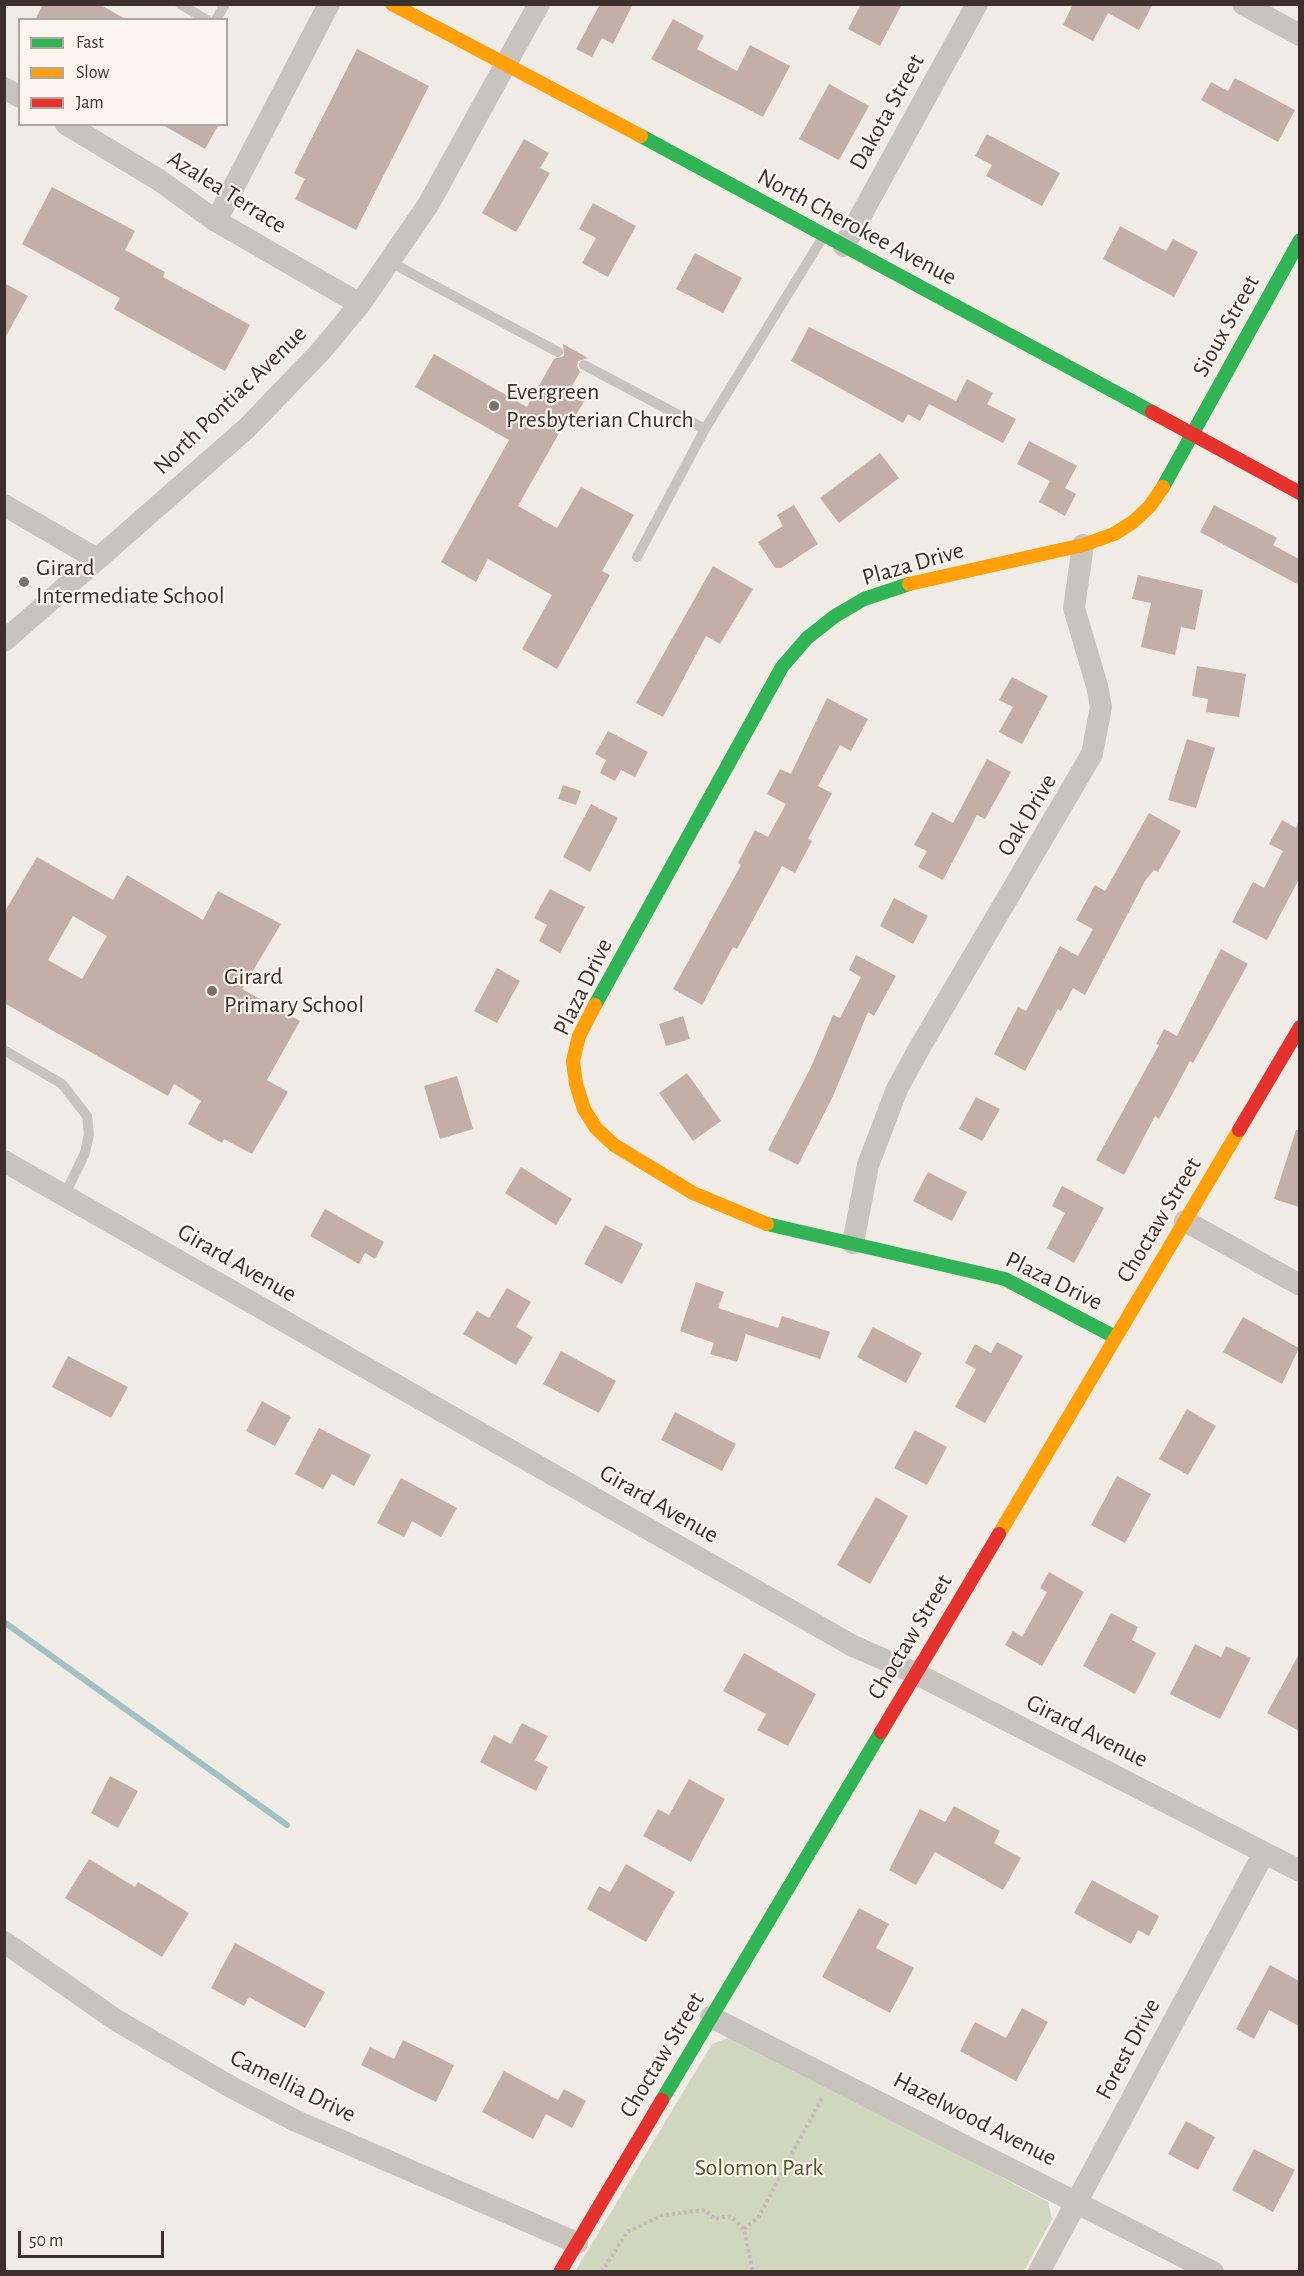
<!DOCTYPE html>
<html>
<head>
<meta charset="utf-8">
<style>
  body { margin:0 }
  #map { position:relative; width:1304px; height:2276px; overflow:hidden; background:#f0ebe5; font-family:"Alegreya Sans",sans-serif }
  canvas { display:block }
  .frame { position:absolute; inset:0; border:6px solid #3b302b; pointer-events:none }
  .legend { position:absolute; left:18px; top:18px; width:210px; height:108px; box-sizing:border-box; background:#fbf5ee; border:2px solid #aea6a0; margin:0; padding:8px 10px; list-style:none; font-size:18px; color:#3b302b }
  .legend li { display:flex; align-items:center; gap:12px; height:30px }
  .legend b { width:30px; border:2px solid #aea6a0 }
  .scale { position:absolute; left:18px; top:2231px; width:146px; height:27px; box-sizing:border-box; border:3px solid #3b302b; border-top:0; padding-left:8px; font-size:18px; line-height:21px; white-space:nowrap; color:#3b302b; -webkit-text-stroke:4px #fbf5ee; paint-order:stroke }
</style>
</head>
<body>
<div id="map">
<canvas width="1304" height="2276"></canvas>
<div class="frame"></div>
<ul class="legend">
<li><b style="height:8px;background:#30b455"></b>Fast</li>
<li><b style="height:8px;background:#ff9f0a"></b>Slow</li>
<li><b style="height:8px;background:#e5322d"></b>Jam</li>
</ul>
<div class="scale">50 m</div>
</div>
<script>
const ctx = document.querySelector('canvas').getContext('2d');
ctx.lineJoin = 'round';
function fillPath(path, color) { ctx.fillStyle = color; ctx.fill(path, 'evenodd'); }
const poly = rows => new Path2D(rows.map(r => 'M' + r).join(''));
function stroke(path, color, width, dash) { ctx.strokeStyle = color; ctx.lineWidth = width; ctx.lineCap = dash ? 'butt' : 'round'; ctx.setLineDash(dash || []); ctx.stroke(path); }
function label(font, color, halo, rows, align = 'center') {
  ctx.font = font + ' "Alegreya Sans",sans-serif'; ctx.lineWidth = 4.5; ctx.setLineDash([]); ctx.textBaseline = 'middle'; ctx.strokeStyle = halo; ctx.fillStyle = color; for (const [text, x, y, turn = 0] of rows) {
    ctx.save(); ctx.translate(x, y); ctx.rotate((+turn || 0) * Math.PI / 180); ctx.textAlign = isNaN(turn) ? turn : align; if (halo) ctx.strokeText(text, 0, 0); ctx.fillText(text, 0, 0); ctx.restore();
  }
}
fillPath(poly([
  [728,2038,864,2104,1048,2202,1052,2219,1024,2271,575,2272,712,2044]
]), '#d1d6bf');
stroke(poly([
  [4,1622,287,1825]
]), '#a1c2c1', 6);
fillPath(poly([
  [43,4,99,4,127,20,35,20],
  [600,4,633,4,613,44,602,38,592,57,576,49],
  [861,4,902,4,880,46,848,29],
  [1073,4,1153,4,1139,30,1108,13,1093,41,1063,25],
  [673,19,704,36,697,49,737,71,750,45,790,66,763,117,651,59],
  [357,49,429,86,356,230,295,199,305,179,294,173],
  [1235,78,1295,110,1278,142,1201,100,1211,82,1228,91],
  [829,84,869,106,839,160,799,139],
  [161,124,219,124,205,149],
  [987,134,1060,173,1042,206,986,176,992,165,975,156],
  [524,139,549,153,540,168,550,173,516,232,482,213],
  [52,187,135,231,125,250,165,272,163,277,250,325,225,371,114,309,120,298,22,244],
  [593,203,636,226,608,277,582,263,596,238,579,229],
  [1120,226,1166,251,1173,239,1198,252,1174,297,1103,259],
  [695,253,742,278,723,313,676,289],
  [4,283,28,296,4,340],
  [809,327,956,401,967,379,993,393,987,404,1016,419,1003,443,929,404,920,421,908,414,903,423,791,361],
  [563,344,588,358,578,361,577,366,580,372,572,386,588,395,576,415,571,412,518,506,557,528,581,487,634,515,602,571,610,575,557,669,522,649,552,595,488,559,476,582,441,562,509,440,415,387,434,354,527,407,554,359,564,356],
  [1029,441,1077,466,1065,488,1076,494,1065,516,1039,502,1050,481,1017,464],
  [880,453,899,478,839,523,820,498],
  [794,505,818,544,781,568,775,568,758,542,783,526,777,515],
  [1214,505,1277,538,1273,545,1299,559,1299,585,1200,532],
  [713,566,753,589,720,644,706,636,663,717,636,703],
  [1138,575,1203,590,1195,630,1181,627,1175,655,1141,647,1151,603,1132,599],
  [1197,666,1246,674,1239,717,1206,712,1208,699,1192,696],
  [1012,677,1048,696,1022,744,999,732,1013,707,999,700],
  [827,698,868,719,851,751,840,745,818,786,832,793,808,839,812,841,795,873,782,866,737,949,733,947,702,1005,673,989,741,865,738,863,755,830,768,837,786,804,767,794,780,769,791,774],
  [608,731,648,752,635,777,621,770,615,781,600,773,606,760,595,754],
  [1187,739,1215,748,1196,808,1168,800],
  [987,759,1011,772,985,819,977,815,943,880,918,867,927,851,914,845,932,812,953,823],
  [563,785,581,791,576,805,558,799],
  [591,804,618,818,590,872,563,857],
  [1149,813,1181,831,1158,872,1154,870,1145,881,1085,995,1073,988,1061,1011,1058,1009,1025,1071,994,1054,1018,1007,1026,1011,1060,946,1078,956,1093,929,1076,920,1095,885,1105,891],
  [1282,820,1296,828,1299,820,1299,879,1267,940,1232,922,1253,882,1264,888,1283,851,1269,844],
  [37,857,113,900,127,875,203,920,218,891,281,924,242,989,300,1021,267,1080,288,1092,252,1154,224,1139,222,1143,188,1124,201,1101,174,1084,168,1096,4,1003,4,913],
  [73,916,107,936,82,979,48,960],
  [550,889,585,907,560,953,539,941,547,925,534,918],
  [894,898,928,916,913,944,880,926],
  [1221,949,1248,964,1193,1063,1190,1061,1159,1119,1155,1116,1124,1175,1096,1160,1159,1045,1156,1044,1164,1029,1177,1036],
  [856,955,896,976,874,1016,868,1012,833,1096,798,1165,768,1150,811,1067,833,1015,840,1018,861,977,849,970],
  [497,968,520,981,497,1023,474,1011],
  [683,1016,690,1039,666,1046,659,1024],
  [687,1073,721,1121,693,1141,659,1093],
  [457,1076,473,1129,440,1139,424,1086],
  [976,1097,1000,1109,982,1141,959,1129],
  [1296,1130,1299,1130,1299,1207,1274,1199],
  [521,1167,572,1199,556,1225,505,1193],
  [928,1172,967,1192,952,1221,913,1201],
  [1062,1186,1104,1208,1074,1263,1047,1248,1065,1213,1052,1206],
  [325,1209,384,1242,375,1259,365,1253,359,1264,310,1236],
  [605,1225,643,1244,622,1284,584,1264],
  [696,1282,724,1292,718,1308,778,1328,782,1316,830,1332,820,1359,746,1334,737,1362,710,1354,714,1343,680,1331],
  [507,1288,531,1302,516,1327,533,1337,516,1365,463,1334,477,1311,489,1318],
  [1243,1317,1299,1348,1282,1384,1223,1352],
  [873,1327,922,1353,906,1383,857,1357],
  [997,1342,1023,1356,985,1423,955,1407,976,1369,965,1363,975,1344,991,1353],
  [561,1351,616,1381,599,1413,543,1384],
  [68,1356,128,1387,111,1418,52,1387],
  [262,1401,291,1417,275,1446,246,1431],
  [1187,1409,1216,1426,1188,1475,1159,1459],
  [675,1412,736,1444,722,1471,661,1440],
  [319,1428,371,1455,354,1486,332,1474,323,1489,295,1474],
  [915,1430,947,1447,927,1485,894,1468],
  [1117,1476,1151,1494,1125,1543,1091,1525],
  [401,1478,457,1508,441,1537,412,1521,404,1537,377,1523],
  [876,1497,908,1516,870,1584,837,1565],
  [1049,1572,1084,1592,1042,1666,1005,1645,1013,1631,1022,1637,1047,1592,1040,1588],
  [1111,1613,1138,1627,1132,1640,1156,1653,1135,1694,1083,1666],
  [1195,1644,1221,1657,1226,1646,1251,1658,1220,1719,1170,1694],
  [744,1653,816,1694,788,1746,757,1730,766,1714,723,1691],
  [1299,1654,1299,1731,1267,1713],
  [522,1723,548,1736,535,1760,548,1767,536,1791,480,1762,494,1735,511,1744],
  [110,1776,138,1791,118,1828,91,1813],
  [689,1779,725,1799,691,1862,643,1836,658,1809,669,1815],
  [954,1806,1000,1831,994,1843,1021,1858,1003,1890,935,1852,916,1885,889,1870,920,1809,945,1822],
  [89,1859,135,1887,138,1882,189,1913,162,1957,65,1898],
  [626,1864,675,1892,646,1942,587,1909,599,1886,610,1892],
  [1092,1880,1159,1916,1149,1936,1138,1930,1131,1944,1074,1913],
  [859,1908,889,1924,876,1948,914,1968,890,2013,822,1977],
  [235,1943,325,1992,305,2028,249,1997,244,2006,211,1988],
  [1270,1965,1299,1981,1299,2026,1269,2010,1254,2039,1236,2029],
  [1022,2008,1048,2022,1016,2081,960,2051,975,2022,1006,2038],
  [403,2040,454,2065,436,2102,361,2065,370,2047,394,2059],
  [504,2071,558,2100,564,2089,586,2101,572,2128,546,2114,533,2139,482,2112],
  [1186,2121,1215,2137,1198,2170,1168,2154],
  [1254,2149,1295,2170,1273,2212,1232,2190]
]), '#c3afa7');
stroke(poly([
  [744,2229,758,2218,823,2096],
  [602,2272,627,2232,663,2215,705,2210,714,2219,730,2216,744,2229,753,2272]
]), '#c2bbb6', 4, [3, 3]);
stroke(poly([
  [180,4,207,20],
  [216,20,225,4],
  [390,262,558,352],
  [584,365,705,429],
  [637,557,705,429,823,237],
  [4,1050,62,1084,87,1116,89,1134,85,1153,64,1196]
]), '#c9c3be', 10);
stroke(poly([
  [1243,4,1300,35],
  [4,88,20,97],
  [66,124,159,180,216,221,360,304],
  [216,221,329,4],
  [844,246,977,4],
  [4,505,97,559],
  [4,641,247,428,321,351,360,304,428,205,539,4],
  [4,1161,853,1646,915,1673,1300,1871],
  [1185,1221,1300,1285],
  [853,1243,868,1165,897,1089,920,1047,1092,754,1101,707,1097,686,1074,608,1083,545],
  [4,1942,116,2020,231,2087,296,2121,577,2243],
  [711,2017,1213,2272],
  [1039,2272,1264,1853]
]), '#c9c3be', 22);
stroke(poly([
  [641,136,1152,412],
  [1163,487,1300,240],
  [595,1005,782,667,807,638,835,616,864,599,909,584],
  [767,1224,1005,1279,1115,1337],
  [662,2100,881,1732]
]), '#30b455', 14);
stroke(poly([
  [392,4,641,136],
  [909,584,1083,545,1114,534,1133,522,1150,506,1163,487],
  [595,1005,579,1036,573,1061,576,1084,584,1109,596,1128,614,1145,693,1193,767,1224],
  [999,1534,1239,1130]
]), '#ff9f0a', 14);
stroke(poly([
  [1152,412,1300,493],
  [1239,1130,1300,1027],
  [881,1732,999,1534],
  [560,2272,662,2100]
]), '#e5322d', 14);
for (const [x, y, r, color] of [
  [494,406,6,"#7a716c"],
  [24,582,6,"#7a716c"],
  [212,991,6,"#7a716c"]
]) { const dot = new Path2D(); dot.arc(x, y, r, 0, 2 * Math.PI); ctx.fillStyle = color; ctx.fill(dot); stroke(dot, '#fbf5ee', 2); }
label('24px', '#3b302b', '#fbf5ee', [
  ["Dakota Street",887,112,-61],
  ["Azalea Terrace",227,192,32],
  ["North Cherokee Avenue",857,227,28],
  ["Sioux Street",1226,326,-61],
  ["North Pontiac Avenue",230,400,-44],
  ["Plaza Drive",913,564,-16],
  ["Oak Drive",1027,815,-59],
  ["Plaza Drive",583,987,-64],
  ["Choctaw Street",1159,1220,-59],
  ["Girard Avenue",237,1263,30],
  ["Plaza Drive",1054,1281,26],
  ["Girard Avenue",659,1504,30],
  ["Choctaw Street",910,1637,-59],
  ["Girard Avenue",1087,1731,27],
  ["Forest Drive",1128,2049,-62],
  ["Choctaw Street",662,2055,-59],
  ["Camellia Drive",293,2086,26],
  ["Hazelwood Avenue",975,2119,27]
]);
label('24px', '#3b302b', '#fbf5ee', [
  ["Evergreen",506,392],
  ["Presbyterian Church",506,420],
  ["Girard",36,568],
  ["Intermediate School",36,596],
  ["Girard",224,977],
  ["Primary School",224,1005]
], 'left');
label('24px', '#4a5a2e', '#fbf5ee', [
  ["Solomon Park",759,2168]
]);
</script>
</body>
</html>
